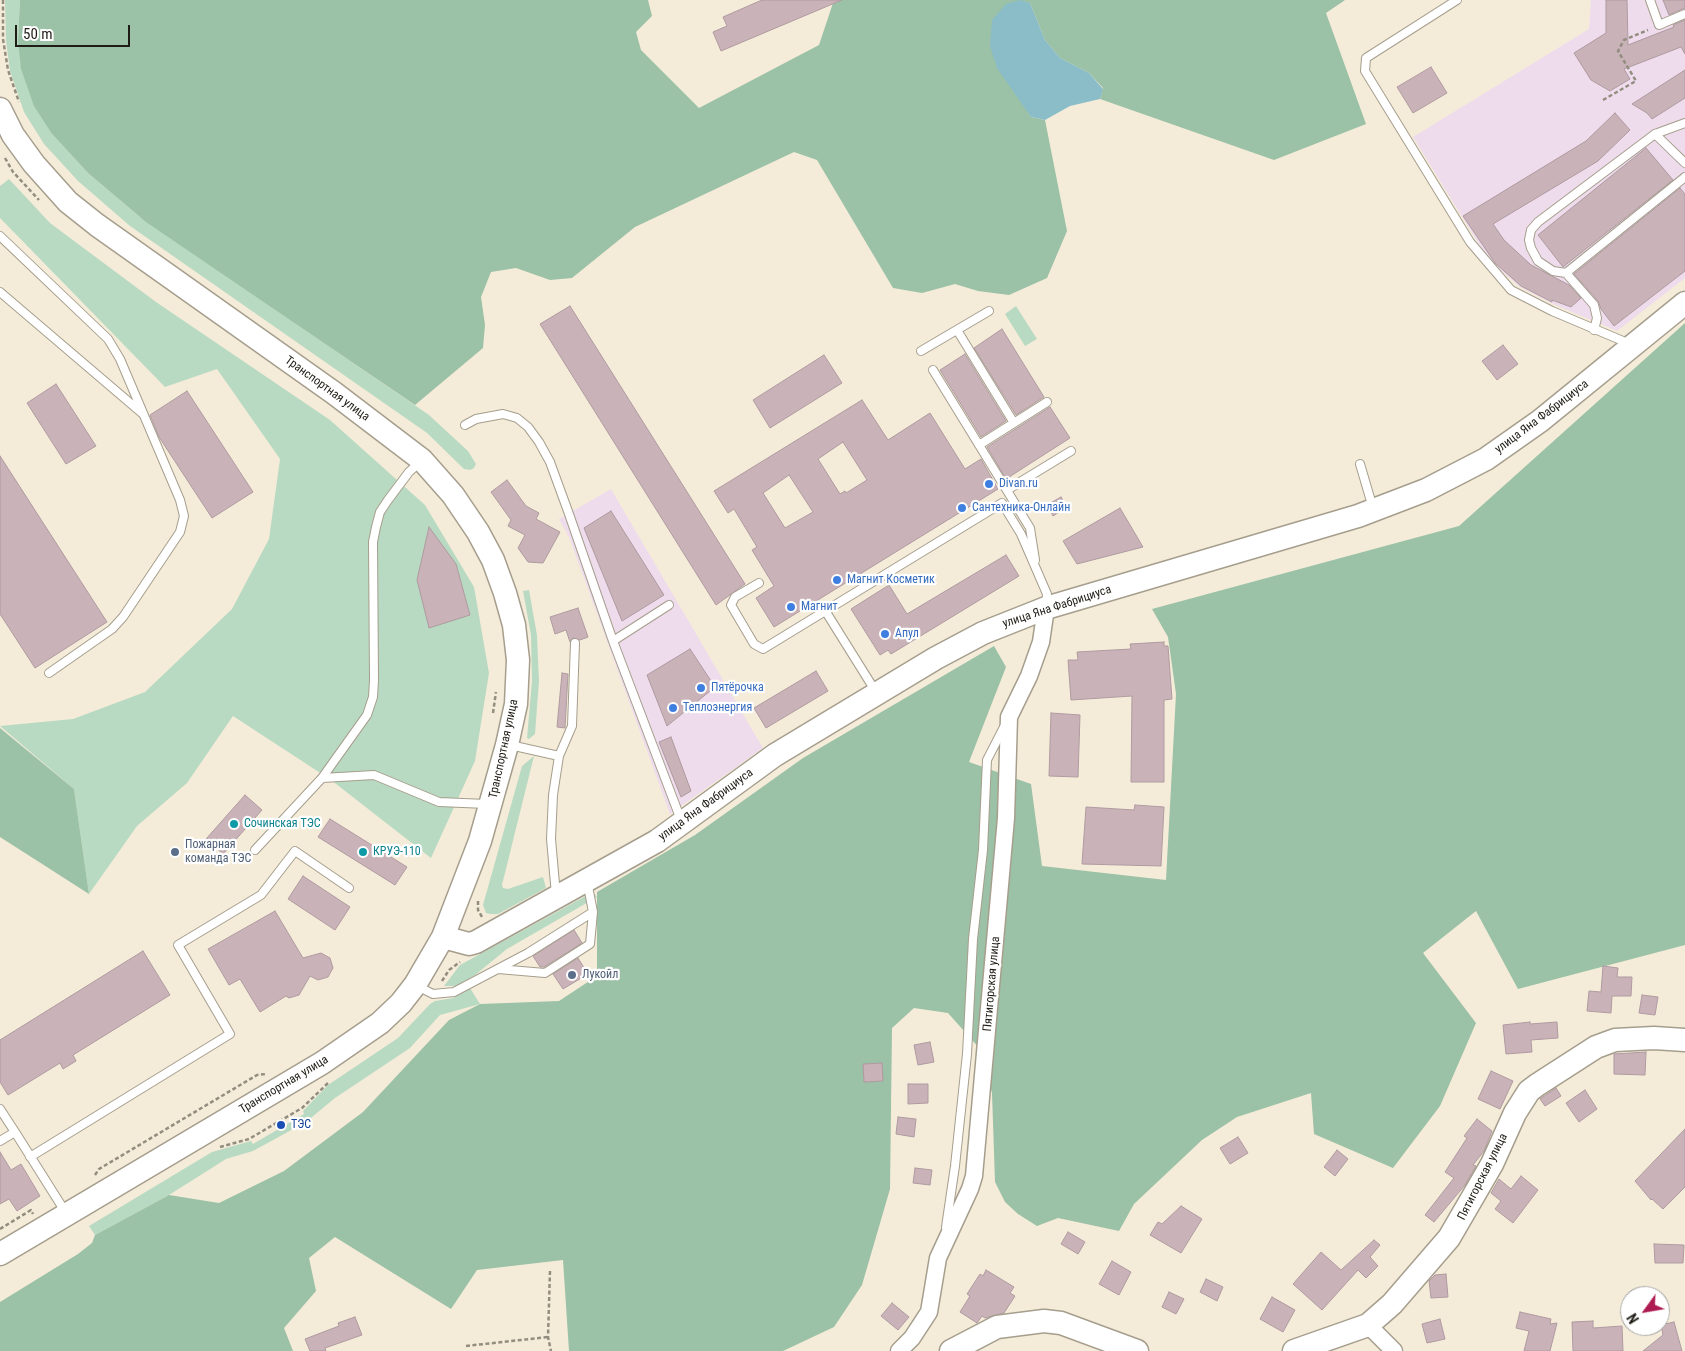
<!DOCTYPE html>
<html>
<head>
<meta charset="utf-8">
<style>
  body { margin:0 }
  #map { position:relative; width:1685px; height:1351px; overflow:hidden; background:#f4ecd9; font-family:"Roboto Condensed",sans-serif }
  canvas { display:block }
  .north { position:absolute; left:1620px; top:1286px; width:50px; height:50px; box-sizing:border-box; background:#fff; border:1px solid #a5a4a1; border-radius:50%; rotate:238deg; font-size:14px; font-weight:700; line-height:20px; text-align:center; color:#1f1c15 }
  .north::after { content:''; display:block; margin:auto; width:18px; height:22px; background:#ae1d52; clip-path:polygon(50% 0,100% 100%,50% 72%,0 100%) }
  .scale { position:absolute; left:15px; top:25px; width:115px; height:22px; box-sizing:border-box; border:2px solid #1f1c15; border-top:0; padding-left:6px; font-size:15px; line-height:18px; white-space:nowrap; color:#1f1c15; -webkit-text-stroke:4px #fff; paint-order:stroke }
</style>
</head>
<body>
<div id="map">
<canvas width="1685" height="1351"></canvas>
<div class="north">N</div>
<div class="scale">50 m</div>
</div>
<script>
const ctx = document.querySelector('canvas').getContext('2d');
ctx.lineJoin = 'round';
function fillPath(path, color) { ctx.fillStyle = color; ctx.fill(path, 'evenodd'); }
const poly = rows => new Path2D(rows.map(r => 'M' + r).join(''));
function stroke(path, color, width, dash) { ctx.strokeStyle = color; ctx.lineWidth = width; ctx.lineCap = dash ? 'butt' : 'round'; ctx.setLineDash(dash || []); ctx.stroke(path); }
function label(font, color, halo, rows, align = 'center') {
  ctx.font = font + ' "Roboto Condensed",sans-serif'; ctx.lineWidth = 4.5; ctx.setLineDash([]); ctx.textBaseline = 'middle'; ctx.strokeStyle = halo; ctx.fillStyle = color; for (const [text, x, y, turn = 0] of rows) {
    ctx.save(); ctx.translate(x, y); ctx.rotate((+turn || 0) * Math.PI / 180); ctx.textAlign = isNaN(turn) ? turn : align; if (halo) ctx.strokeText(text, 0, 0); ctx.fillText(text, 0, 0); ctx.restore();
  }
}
fillPath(poly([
  [1591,0,1685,0,1685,278,1617,331,1551,303,1520,287,1488,259,1413,137,1589,29],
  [611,489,763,748,670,814,569,537,559,519]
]), '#eedced');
fillPath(poly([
  [5,0,20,0,18,40,52,134,88,173,139,216,429,415,468,451,476,464,474,468,470,470,464,469,427,433,130,226,78,181,44,144,24,112,10,71,6,41],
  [9,179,50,223,156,302,330,420,425,505,474,587,489,673,475,761,431,858,331,780,233,716,187,783,137,826,89,894,74,789,0,726,73,719,145,692,232,609,269,539,280,459,217,369,165,387,0,218,0,186],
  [1016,306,1037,339,1025,346,1005,314],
  [529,590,537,635,539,681,535,734,529,739,527,738,532,681,531,635,523,591],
  [534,756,502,885,503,888,508,889,543,877,546,888,498,914,490,914,486,913,483,905,522,766],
  [593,892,597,897,507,949,475,975,456,986,444,986,460,965],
  [470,988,480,1004,440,1015,410,1048,335,1098,306,1122,253,1151,226,1159,169,1195,95,1235,89,1226,212,1152,251,1141,253,1144,304,1114,303,1111,328,1085,398,1038,430,1004,435,1001,453,998]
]), '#b9dac2');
fillPath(poly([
  [20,0,648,0,652,16,636,32,641,50,699,108,819,45,834,0,1345,0,1326,13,1366,124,1274,160,1100,99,1103,88,1089,73,1060,58,1045,40,1030,3,1021,100,1031,117,1045,120,1067,231,1047,278,1009,295,978,291,955,284,922,293,893,288,817,160,794,152,635,227,572,278,550,280,516,268,491,272,481,297,485,325,483,348,415,405,146,222,88,173,52,134,34,106,21,69,18,40],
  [1685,323,1685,945,1518,989,1476,911,1423,953,1476,1023,1440,1106,1393,1168,1314,1134,1311,1093,1237,1117,1202,1140,1134,1204,1119,1231,1058,1218,1037,1226,1018,1214,1005,1202,995,1182,992,1093,980,1049,948,1013,914,1008,892,1028,890,1189,862,1285,834,1327,783,1351,569,1351,563,1260,477,1270,451,1309,335,1237,309,1258,316,1291,284,1328,293,1351,0,1351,0,1302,78,1254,92,1243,95,1235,169,1195,219,1203,284,1171,363,1112,449,1020,480,1004,559,1001,597,976,597,892,695,835,803,758,994,646,1006,667,969,762,1031,784,1042,866,1166,880,1176,694,1168,637,1152,609,1459,526],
  [0,728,74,789,89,894,0,837]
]), '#9bc1a6');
fillPath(poly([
  [1020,0,1030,3,1045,40,1060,58,1089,73,1103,89,1100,99,1070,106,1045,120,1031,117,997,68,990,46,992,20,1006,4]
]), '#8abdc8');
const building = poly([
  [762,0,842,0,721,51,713,32,727,26,723,17,762,0],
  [1606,0,1627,0,1628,45,1674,27,1673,25,1685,20,1685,54,1681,47,1624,69,1630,79,1610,91,1591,80,1574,53,1606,33,1606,0],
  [1663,0,1685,0,1685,8,1669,15,1663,0],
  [1431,67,1447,93,1413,113,1397,87,1431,67],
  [1685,70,1685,98,1652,119,1647,113,1632,104,1685,70],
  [1615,113,1630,130,1598,161,1493,224,1504,240,1531,265,1569,285,1581,298,1571,307,1552,300,1552,302,1521,286,1495,263,1463,216,1586,141,1615,113],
  [1646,148,1673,180,1563,267,1538,235,1646,148],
  [1680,188,1685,194,1685,271,1614,326,1601,309,1598,301,1574,274,1680,188],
  [570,306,745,584,716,605,540,324,570,306],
  [1002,329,1044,397,1016,415,974,348,1002,329],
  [1503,345,1518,364,1497,380,1482,361,1503,345],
  [965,354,1006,421,981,437,940,370,965,354],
  [824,355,842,383,770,428,753,400,824,355],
  [56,384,96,446,66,464,27,403,56,384],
  [187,391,253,492,212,518,159,437,150,415,187,391],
  [862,400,888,440,930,413,965,469,981,459,998,489,774,627,756,598,774,586,752,550,757,547,734,509,728,513,714,491,862,400],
  [843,442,867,480,846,493,845,491,840,494,818,459,843,442],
  [789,475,813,512,785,528,763,493,789,475],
  [1050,407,1070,438,1006,479,987,447,1050,407],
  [0,456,107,622,35,668,0,614,0,456],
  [507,480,526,506,539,513,536,519,560,532,543,563,528,562,518,548,525,535,508,526,511,520,491,492,507,480],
  [1061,497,1067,507,1053,516,1047,505,1061,497],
  [1120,508,1143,547,1077,564,1063,541,1120,508],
  [611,511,664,595,622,621,584,528,611,511],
  [429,527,456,564,470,615,429,628,417,580,429,527],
  [1006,555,1019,576,891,654,888,650,880,655,851,609,889,585,907,614,1006,555],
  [578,608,588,637,580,640,573,638,570,642,566,630,555,634,550,617,578,608],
  [1164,642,1164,646,1168,646,1172,699,1164,700,1164,782,1131,782,1132,696,1071,700,1068,660,1078,660,1077,652,1131,649,1130,644,1164,642],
  [690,649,715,687,667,726,647,675,690,649],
  [816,671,828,691,766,728,754,708,816,671],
  [562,673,568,674,565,728,557,727,562,673],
  [1051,713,1080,715,1078,777,1049,776,1051,713],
  [671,737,691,791,681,797,659,742,671,737],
  [245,795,262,810,223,854,206,839,245,795],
  [1135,805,1164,807,1161,866,1082,864,1086,807,1134,810,1135,805],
  [330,819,407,867,395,885,318,837,330,819],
  [303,876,350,907,335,930,288,899,303,876],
  [275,911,303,958,321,953,330,958,333,968,328,977,318,980,310,976,299,995,289,998,286,996,260,1012,240,979,229,985,208,949,275,911],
  [574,930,582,943,544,967,540,967,533,956,574,930],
  [143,951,170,995,73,1055,76,1061,63,1069,60,1063,8,1095,0,1082,0,1040,143,951],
  [578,958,588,974,563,989,553,974,578,958],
  [1603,966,1618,968,1617,977,1632,977,1631,996,1612,996,1611,1013,1587,1011,1589,991,1601,992,1603,966],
  [1642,995,1658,997,1655,1015,1639,1013,1642,995],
  [1530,1022,1530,1024,1557,1022,1558,1038,1531,1040,1532,1052,1506,1054,1503,1025,1530,1022],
  [930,1042,934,1062,918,1065,914,1045,930,1042],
  [1646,1052,1645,1075,1614,1074,1614,1054,1646,1052],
  [882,1063,883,1081,864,1082,863,1064,882,1063],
  [1491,1071,1513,1081,1500,1109,1478,1099,1491,1071],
  [908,1084,928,1084,928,1103,908,1104,908,1084],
  [1556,1088,1561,1096,1545,1106,1540,1099,1556,1088],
  [1585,1090,1597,1109,1579,1122,1566,1103,1585,1090],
  [898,1117,916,1119,914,1137,896,1134,898,1117],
  [1477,1119,1492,1131,1484,1151,1473,1165,1476,1166,1465,1185,1434,1222,1425,1215,1454,1178,1445,1172,1467,1138,1464,1136,1477,1119],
  [1685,1129,1685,1187,1663,1209,1652,1199,1651,1200,1635,1181,1685,1129],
  [1238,1137,1248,1153,1230,1164,1220,1148,1238,1137],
  [1337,1150,1348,1159,1335,1176,1324,1167,1337,1150],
  [0,1152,11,1170,21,1164,40,1196,17,1211,9,1199,0,1204,0,1152],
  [915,1168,932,1170,930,1185,913,1183,915,1168],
  [1521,1176,1538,1190,1513,1223,1495,1209,1501,1201,1491,1193,1499,1179,1511,1189,1521,1176],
  [1181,1206,1202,1219,1181,1253,1150,1235,1158,1222,1162,1224,1181,1206],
  [1068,1232,1085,1242,1078,1254,1061,1244,1068,1232],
  [1374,1240,1380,1245,1370,1257,1378,1266,1366,1278,1358,1270,1322,1310,1293,1284,1321,1252,1341,1270,1374,1240],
  [1654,1244,1684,1245,1683,1263,1655,1263,1654,1244],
  [1112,1261,1131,1272,1119,1295,1099,1284,1112,1261],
  [986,1270,1014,1287,1010,1293,1015,1296,1004,1313,985,1318,982,1316,977,1323,960,1312,970,1296,967,1294,980,1274,983,1276,986,1270],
  [1446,1274,1448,1297,1431,1298,1429,1281,1435,1275,1446,1274],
  [1206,1279,1223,1287,1217,1301,1200,1292,1206,1279],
  [1169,1292,1184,1299,1176,1314,1162,1307,1169,1292],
  [1272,1297,1295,1310,1283,1332,1260,1319,1272,1297],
  [892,1303,909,1317,898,1330,881,1316,892,1303],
  [1520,1312,1551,1319,1550,1324,1557,1323,1550,1351,1524,1351,1529,1331,1516,1328,1520,1312],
  [355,1317,362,1335,325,1348,326,1351,310,1351,305,1339,339,1326,338,1323,355,1317],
  [1440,1319,1445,1339,1427,1343,1422,1324,1440,1319],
  [1593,1321,1593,1328,1622,1326,1623,1351,1573,1351,1572,1322,1593,1321],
  [1674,1322,1682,1351,1643,1351,1663,1335,1661,1325,1674,1322]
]);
fillPath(building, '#c9b3b9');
stroke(building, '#af9aa0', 1);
const lane = poly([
  [1457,0,1366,58,1365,71,1470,242,1511,290,1552,311,1623,341,1628,347],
  [1650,0,1659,25,1685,14],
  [1655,134,1685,163],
  [0,236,108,339,120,359,180,500,184,516,180,532,123,617,112,629,49,673],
  [1566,273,1685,177],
  [0,292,143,414],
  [957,330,1014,423],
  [1594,330,1597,318,1594,305,1566,273,1553,271,1538,261,1531,248,1529,240,1531,230,1538,222,1655,134,1685,123],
  [921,351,989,311],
  [933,370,1030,528,1035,560],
  [465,425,476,419,503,414,517,418,528,427,539,442,550,462,569,514,613,641,681,820],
  [979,445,1047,402],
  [1360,464,1373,508],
  [1007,490,1071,451],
  [759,583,735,597,731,605,754,644,763,649,1002,503,1021,534,1047,594,1046,606],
  [826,612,876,692],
  [613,641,669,605],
  [510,745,559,756],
  [322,778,367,715,373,697,374,680,373,542,376,527,380,512,388,500,409,472,420,462],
  [255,850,322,778,374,775,439,802,487,804],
  [556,895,551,839,553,795,559,756,572,726,575,643],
  [498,969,545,973,590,944,593,912],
  [417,986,433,994,454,992,528,953,593,912,587,881],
  [0,1109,15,1132],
  [0,1141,15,1132,66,1213],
  [30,1157,230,1034,178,945,261,895,295,851,349,888],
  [946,1227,955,1166,967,1054,973,939,983,850,987,760,1005,725]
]);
const street = poly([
  [1368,1325,1394,1351],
  [899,1351,912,1338,929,1312,938,1258,970,1189,974,1176,1006,818,1009,717,1029,676,1041,642,1046,608]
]);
const secondary = poly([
  [0,109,13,135,34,164,68,202,97,225,334,393,422,460,453,495,478,532,493,560,505,593,514,625,518,660,516,704,507,745,480,841,443,937,415,985,401,1003,380,1023,322,1063,0,1254],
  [443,937,469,944,476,942,657,841,775,755,936,658,983,633,1046,608,1358,516,1426,490,1486,459,1540,421,1685,303],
  [951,1351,997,1327,1044,1321,1061,1323,1137,1351],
  [1294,1351,1368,1325,1392,1304,1449,1238,1492,1164,1515,1113,1529,1091,1537,1085,1596,1047,1615,1040,1654,1038,1685,1040]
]);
stroke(lane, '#a69e8d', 10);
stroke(street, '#a69e8d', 19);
stroke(secondary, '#a69e8d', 25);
stroke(poly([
  [3,0,3,39,8,70,19,102],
  [1603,100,1636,81,1618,51,1624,40,1648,30],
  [5,158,13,172,39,200],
  [493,713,496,692],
  [478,901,478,910,482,917],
  [442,981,449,970,460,962],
  [220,1147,249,1139,302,1108,329,1082],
  [95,1175,99,1169,257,1075,266,1074],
  [0,1229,31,1210,33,1214],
  [550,1271,548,1337,551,1351],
  [466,1346,548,1337]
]), '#938d80', 2.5, [4, 2.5]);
stroke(lane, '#fff', 8);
stroke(street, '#fff', 16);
stroke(secondary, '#fff', 22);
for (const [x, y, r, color] of [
  [989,484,5,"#3f7fe0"],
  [962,508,5,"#3f7fe0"],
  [837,580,5,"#3f7fe0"],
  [791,607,5,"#3f7fe0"],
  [885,634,5,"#3f7fe0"],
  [701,688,5,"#3f7fe0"],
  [673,708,5,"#3f7fe0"],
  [234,824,5,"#0f9aa8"],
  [175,852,5,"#5c6f8a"],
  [363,852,5,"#0f9aa8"],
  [572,975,5,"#5c6f8a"],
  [281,1125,5,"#1a4fb4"]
]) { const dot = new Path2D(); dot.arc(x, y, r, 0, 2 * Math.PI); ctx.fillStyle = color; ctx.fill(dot); stroke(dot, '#fff', 2); }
label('12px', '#1f1c15', '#fff', [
  ["Транспортная улица",327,389,36],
  ["улица Яна Фабрициуса",1542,417,-37],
  ["улица Яна Фабрициуса",1057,607,-18],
  ["Транспортная улица",504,749,-78],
  ["улица Яна Фабрициуса",706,805,-36],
  ["Пятигорская улица",992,984,-85],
  ["Транспортная улица",284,1085,-31],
  ["Пятигорская улица",1483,1177,-63]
]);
label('12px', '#366cbe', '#fff', [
  ["Divan.ru",999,484],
  ["Сантехника-Онлайн",972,508],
  ["Магнит Косметик",847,580],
  ["Магнит",801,607],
  ["Апул",895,634],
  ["Пятёрочка",711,688],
  ["Теплоэнергия",683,708]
], 'left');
label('12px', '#0d838f', '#fff', [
  ["Сочинская ТЭС",244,824],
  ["КРУЭ-110",373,852]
], 'left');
label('12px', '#4e5e75', '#fff', [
  ["Пожарная",185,845],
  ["команда ТЭС",185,859],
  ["Лукойл",582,975]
], 'left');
label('12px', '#164399', '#fff', [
  ["ТЭС",291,1125]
], 'left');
</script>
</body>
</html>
